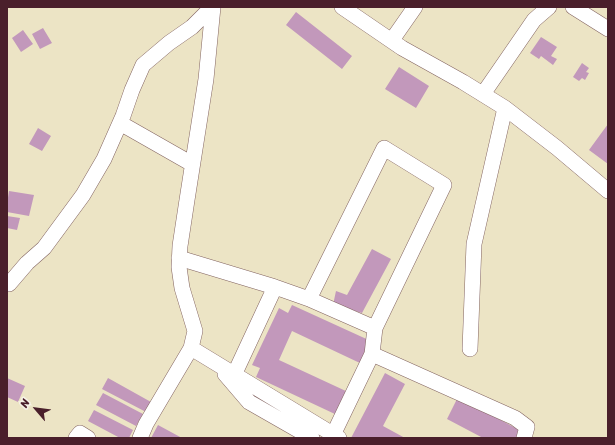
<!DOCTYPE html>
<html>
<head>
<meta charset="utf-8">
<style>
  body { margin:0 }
  #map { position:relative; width:615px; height:445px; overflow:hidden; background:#ece4c5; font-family:Sriracha,sans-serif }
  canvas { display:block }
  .frame { position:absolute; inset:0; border:8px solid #4a1f2b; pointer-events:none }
  .north { position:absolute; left:16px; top:389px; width:40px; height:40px; -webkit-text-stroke:3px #f7f3e8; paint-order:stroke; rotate:298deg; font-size:11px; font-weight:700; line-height:16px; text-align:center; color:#4a1f2b }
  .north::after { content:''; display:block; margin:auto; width:14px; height:18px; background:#4a1f2b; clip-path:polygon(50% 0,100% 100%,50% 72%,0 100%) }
</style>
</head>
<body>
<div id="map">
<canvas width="615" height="445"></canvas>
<div class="frame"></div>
<div class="north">N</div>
</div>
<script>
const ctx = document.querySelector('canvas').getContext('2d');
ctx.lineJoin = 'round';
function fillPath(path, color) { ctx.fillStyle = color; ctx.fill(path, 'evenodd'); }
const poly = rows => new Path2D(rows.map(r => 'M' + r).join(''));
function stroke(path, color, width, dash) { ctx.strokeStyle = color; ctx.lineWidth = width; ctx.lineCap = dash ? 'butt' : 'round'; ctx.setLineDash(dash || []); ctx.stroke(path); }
fillPath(poly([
  [296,12,352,56,342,69,286,25],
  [43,28,52,43,40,49,32,34],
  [23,30,33,44,21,52,12,38],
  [541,37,557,47,551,56,557,59,553,65,541,56,539,59,530,53],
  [582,63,589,68,586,72,589,73,585,80,582,78,579,81,573,77],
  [399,67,429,86,416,108,385,89],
  [608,124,608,164,589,150],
  [38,128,51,136,42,151,29,144],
  [9,191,34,195,29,216,7,212,7,204],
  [7,216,20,218,17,230,7,228],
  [372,249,391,259,362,313,333,305,336,291,347,295],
  [292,305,373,342,362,364,292,331,279,360,348,392,337,415,256,377,260,368,252,365,279,308,288,313],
  [385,373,405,384,383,426,405,438,351,438],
  [7,378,25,386,18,402,7,397],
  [108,378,151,402,146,412,102,389],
  [103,393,143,414,136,426,96,405],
  [458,397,523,432,520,438,483,438,447,419],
  [94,410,133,430,129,438,120,438,88,421],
  [158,425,182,438,151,438]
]), '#c298bb');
const minor = poly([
  [342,7,402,48,463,82,505,108,557,148,608,191],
  [573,7,608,29],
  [392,40,415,7],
  [483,94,534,20,549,7],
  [120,123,192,164],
  [179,258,275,287,309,299,384,148,444,185,375,328,372,354,333,435],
  [7,282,9,284,27,263,44,248,83,195,104,159,123,116,132,90,143,65,169,43,192,27,212,7],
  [309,299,375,328],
  [191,348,339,438],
  [470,349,474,244,505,108],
  [372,354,515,418,527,427,524,438],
  [225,374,249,402,312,438],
  [234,375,275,287],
  [76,438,80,433,88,438],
  [140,438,146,424,191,348,195,331,182,288,179,267,180,246,187,200,206,79,213,7]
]);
stroke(minor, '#836461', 16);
stroke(minor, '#fff', 15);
</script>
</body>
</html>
